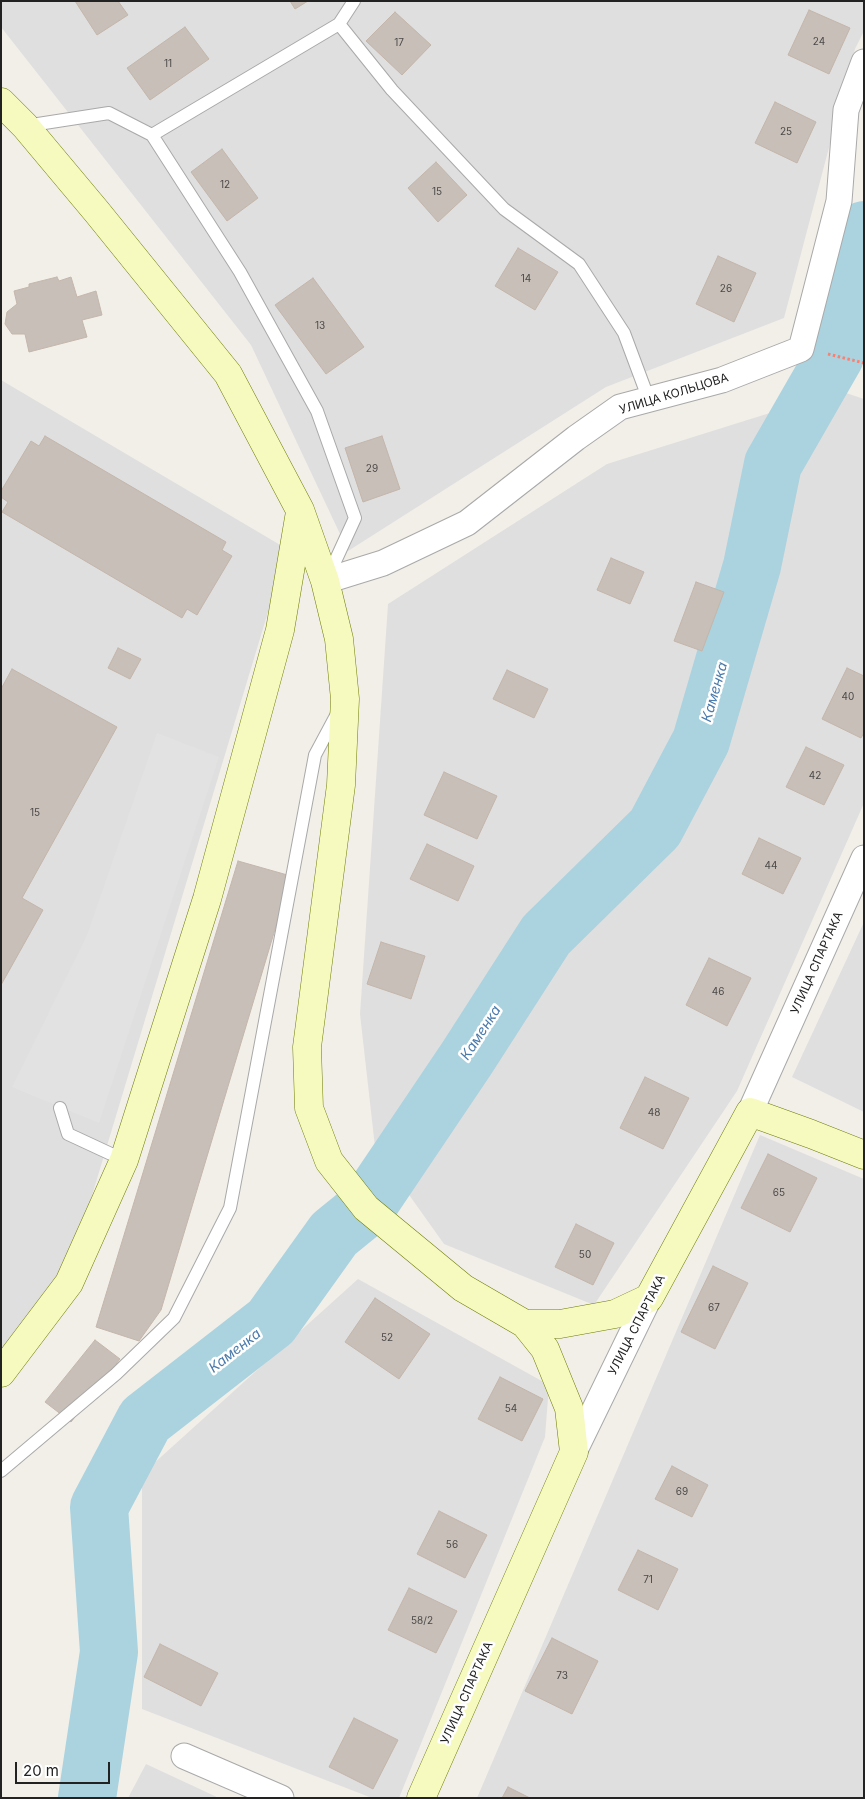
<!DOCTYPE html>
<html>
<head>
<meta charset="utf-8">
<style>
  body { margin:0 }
  #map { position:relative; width:865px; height:1799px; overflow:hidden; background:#f2efe9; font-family:Inter,sans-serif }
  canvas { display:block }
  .frame { position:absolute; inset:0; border:2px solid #222; pointer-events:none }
  .scale { position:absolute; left:15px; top:1762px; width:95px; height:22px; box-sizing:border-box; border:2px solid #222; border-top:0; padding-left:6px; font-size:15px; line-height:18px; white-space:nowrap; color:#222; -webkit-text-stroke:4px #fff; paint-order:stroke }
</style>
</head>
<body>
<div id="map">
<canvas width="865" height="1799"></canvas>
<div class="frame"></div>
<div class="scale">20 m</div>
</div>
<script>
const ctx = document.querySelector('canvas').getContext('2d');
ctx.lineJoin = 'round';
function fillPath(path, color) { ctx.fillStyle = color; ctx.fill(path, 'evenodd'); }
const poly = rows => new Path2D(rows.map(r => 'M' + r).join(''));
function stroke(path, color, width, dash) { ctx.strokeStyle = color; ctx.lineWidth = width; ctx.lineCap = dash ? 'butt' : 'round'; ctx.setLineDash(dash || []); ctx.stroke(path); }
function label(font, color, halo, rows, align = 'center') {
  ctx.font = font + ' Inter,sans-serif'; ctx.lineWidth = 5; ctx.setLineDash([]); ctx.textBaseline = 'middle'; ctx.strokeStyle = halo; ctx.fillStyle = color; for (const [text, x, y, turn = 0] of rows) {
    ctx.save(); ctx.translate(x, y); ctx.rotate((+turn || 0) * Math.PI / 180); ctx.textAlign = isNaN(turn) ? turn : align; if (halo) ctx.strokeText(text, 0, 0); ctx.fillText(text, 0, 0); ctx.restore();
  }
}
fillPath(poly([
  [1,1,864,1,864,31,855,49,784,318,606,387,348,551,251,345,1,27],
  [1,380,287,549,55,1318,1,1379],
  [840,391,864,399,864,803,737,1091,594,1305,444,1244,375,1147,360,1014,388,604,607,464],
  [864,922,864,1112,792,1077],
  [760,1135,864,1179,864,1798,477,1798],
  [358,1279,549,1385,545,1437,399,1798,372,1798,142,1709,142,1474],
  [146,1764,219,1798,128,1798]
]), '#e0dfdf');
fillPath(poly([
  [157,733,219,757,99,1123,12,1087,87,935]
]), '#e2e2e2');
stroke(poly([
  [87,1798,109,1652,99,1507,145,1420,271,1322,334,1234,366,1208,467,1058,546,935,655,828,701,741,752,566,773,464,835,356,864,230]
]), '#aad3df', 58);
const building = poly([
  [75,1,118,1,128,15,97,35,75,1],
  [290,1,308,1,295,9,290,1],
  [809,10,850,28,829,74,788,55,809,10],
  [395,12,431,45,402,75,366,41,395,12],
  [185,27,209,59,150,100,127,68,185,27],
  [775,102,816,122,797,163,755,143,775,102],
  [222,149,258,198,227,221,191,172,222,149],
  [436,162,467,195,438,222,408,188,436,162],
  [518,248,558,272,535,310,495,286,518,248],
  [718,256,756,273,734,322,696,304,718,256],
  [57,277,59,281,71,277,77,297,96,291,102,315,82,320,87,337,29,352,25,334,12,334,5,324,7,312,17,304,14,291,29,287,29,284,57,277],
  [313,278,364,347,326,374,275,305,313,278],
  [45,436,226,542,222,550,232,556,197,615,187,609,182,618,2,512,8,502,1,497,1,491,31,441,39,446,45,436],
  [382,436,400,489,363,502,345,448,382,436],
  [611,558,644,572,630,604,597,590,611,558],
  [696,582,724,592,702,651,674,641,696,582],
  [118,648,141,659,130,679,108,668,118,648],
  [847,668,864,676,864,733,861,738,822,719,847,668],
  [12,669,117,727,22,898,43,910,1,985,1,689,12,669],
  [507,670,548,689,534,718,493,699,507,670],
  [806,747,844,765,824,805,786,787,806,747],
  [444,772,497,796,477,839,424,815,444,772],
  [759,838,801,858,783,894,742,874,759,838],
  [427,844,474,866,458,901,410,879,427,844],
  [238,861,291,876,161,1310,139,1341,96,1327,238,861],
  [381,942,425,956,411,999,367,984,381,942],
  [709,958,751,978,727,1026,686,1005,709,958],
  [645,1077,689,1098,663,1149,620,1128,645,1077],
  [768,1154,817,1178,790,1232,741,1208,768,1154],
  [576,1224,614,1243,593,1285,555,1267,576,1224],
  [713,1266,748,1283,715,1349,681,1332,713,1266],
  [375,1298,430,1334,399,1379,345,1342,375,1298],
  [95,1340,120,1359,71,1422,45,1402,95,1340],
  [500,1377,543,1399,522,1441,478,1419,500,1377],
  [672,1466,708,1485,692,1517,655,1499,672,1466],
  [439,1511,487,1535,465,1578,417,1554,439,1511],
  [638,1550,678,1569,658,1610,618,1590,638,1550],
  [409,1588,457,1611,436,1653,388,1630,409,1588],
  [552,1638,598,1661,572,1714,525,1691,552,1638],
  [160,1644,218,1673,201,1706,144,1677,160,1644],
  [354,1718,398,1740,373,1789,329,1767,354,1718],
  [508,1787,530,1798,502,1798,508,1787]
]);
fillPath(building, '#c7bfb8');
stroke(building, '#c4b6ab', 1);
const lane = poly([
  [339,24,392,90,504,209,579,264,624,333,649,400],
  [25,126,109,113,152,135,240,272,317,411,355,518,327,579],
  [152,135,339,24,354,1],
  [60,1108,68,1134,124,1160],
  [1,1471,116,1374,174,1318,230,1208,315,755,338,712]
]);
const street = poly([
  [325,581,383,563,467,523,576,438,620,407,722,380,801,349,839,201,846,110,864,62],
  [750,1112,864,858],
  [574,1452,649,1298],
  [184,1756,281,1798]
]);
const secondary = poly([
  [1,102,25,126,97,212,228,374,300,510,325,581,339,639,345,699,341,785,307,1047,309,1108,329,1161,366,1208,463,1288,525,1324,545,1349,569,1408,574,1452,421,1798],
  [525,1324,560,1324,615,1314,649,1298,750,1112,811,1134,864,1155],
  [1,1373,69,1283,124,1160,207,899,280,630,300,512]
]);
stroke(lane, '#a9a9a9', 14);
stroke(street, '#a9a9a9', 27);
stroke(secondary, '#707d05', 29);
stroke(poly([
  [828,354,864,363]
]), '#fa8072', 3, [2.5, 2.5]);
stroke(lane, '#fff', 12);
stroke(street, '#fff', 25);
stroke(secondary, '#f7fabf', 28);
label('10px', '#4b4948', null, [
  ["24",819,42],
  ["17",399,43],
  ["11",168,64],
  ["25",786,132],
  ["12",225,185],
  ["15",437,192],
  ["14",526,279],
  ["26",726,289],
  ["13",320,326],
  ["29",372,469],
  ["40",848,697],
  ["42",815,776],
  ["15",35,813],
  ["44",771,866],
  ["46",718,992],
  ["48",654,1113],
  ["65",779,1193],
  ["50",585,1255],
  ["67",714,1308],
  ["52",387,1338],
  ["54",511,1409],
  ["69",682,1492],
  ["56",452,1545],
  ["71",648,1580],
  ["58/2",422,1621],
  ["73",562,1676]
]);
label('12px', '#222', '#fff', [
  ["УЛИЦА КОЛЬЦОВА",674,394,-17],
  ["УЛИЦА СПАРТАКА",817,963,-66],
  ["УЛИЦА СПАРТАКА",637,1325,-63],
  ["УЛИЦА СПАРТАКА",467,1693,-66]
]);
label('italic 14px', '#4a7aab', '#fff', [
  ["Каменка",715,692,-74],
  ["Каменка",481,1033,-57],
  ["Каменка",235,1351,-38]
]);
</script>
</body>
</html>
